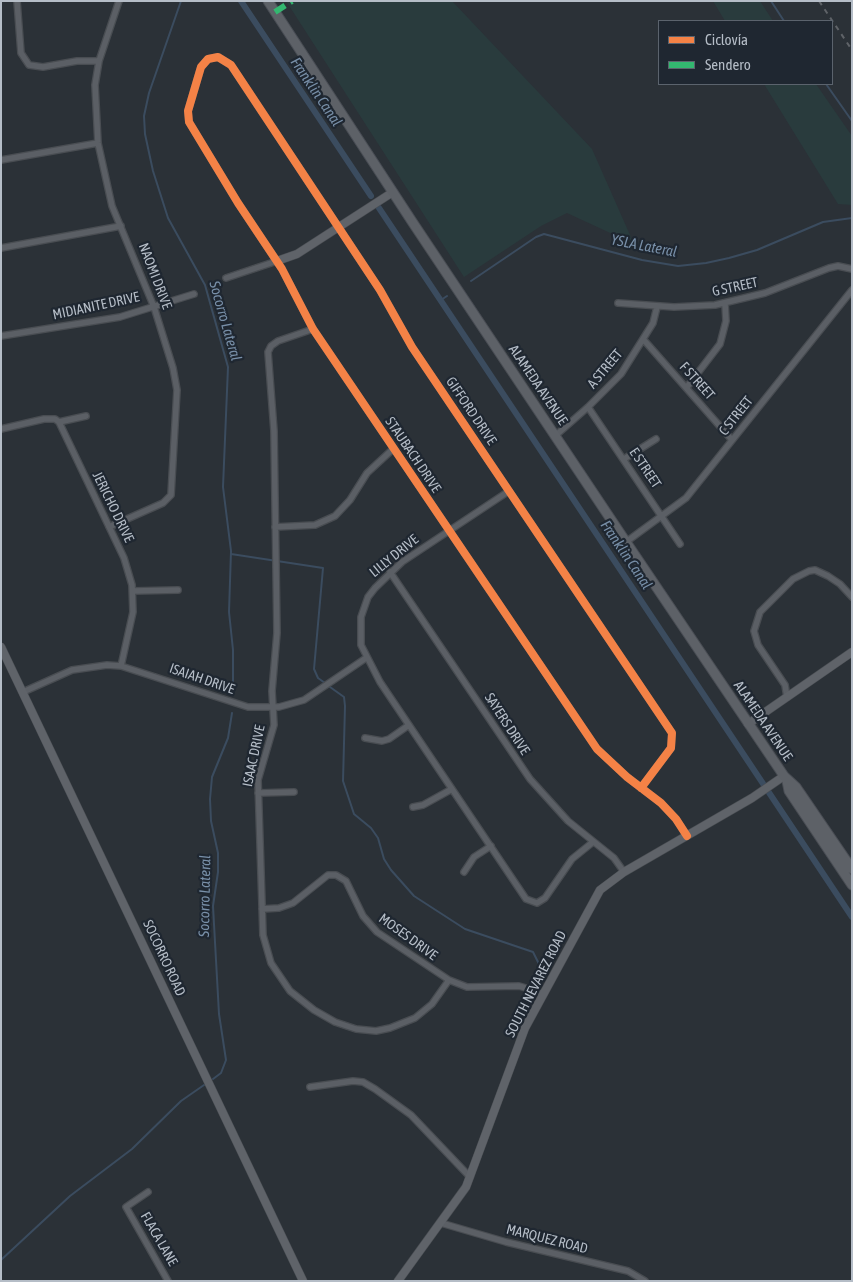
<!DOCTYPE html>
<html>
<head>
<meta charset="utf-8">
<style>
  body { margin:0 }
  #map { position:relative; width:853px; height:1282px; overflow:hidden; background:#2b3137; font-family:"Asap Condensed",sans-serif }
  canvas { display:block }
  .frame { position:absolute; inset:0; border:2px solid #b5bdc7; pointer-events:none }
  .legend { position:absolute; left:658px; top:20px; width:175px; height:65px; box-sizing:border-box; background:#1f2731; border:1px solid #5b636d; margin:0; padding:6px 9px; list-style:none; font-size:15px; color:#b5bdc7 }
  .legend li { display:flex; align-items:center; gap:10px; height:25px }
  .legend b { width:25px; border:1px solid #5b636d }
</style>
</head>
<body>
<div id="map">
<canvas width="853" height="1282"></canvas>
<div class="frame"></div>
<ul class="legend">
<li><b style="height:6px;background:#f48246"></b>Ciclovía</li>
<li><b style="height:6px;background:#33b770"></b>Sendero</li>
</ul>
</div>
<script>
const ctx = document.querySelector('canvas').getContext('2d');
ctx.lineJoin = 'round';
function fillPath(path, color) { ctx.fillStyle = color; ctx.fill(path, 'evenodd'); }
const poly = rows => new Path2D(rows.map(r => 'M' + r).join(''));
function stroke(path, color, width, dash) { ctx.strokeStyle = color; ctx.lineWidth = width; ctx.lineCap = dash ? 'butt' : 'round'; ctx.setLineDash(dash || []); ctx.stroke(path); }
function label(font, color, halo, rows, align = 'center') {
  ctx.font = font + ' "Asap Condensed",sans-serif'; ctx.lineWidth = 4.5; ctx.setLineDash([]); ctx.textBaseline = 'middle'; ctx.strokeStyle = halo; ctx.fillStyle = color; for (const [text, x, y, turn = 0] of rows) {
    ctx.save(); ctx.translate(x, y); ctx.rotate((+turn || 0) * Math.PI / 180); ctx.textAlign = isNaN(turn) ? turn : align; if (halo) ctx.strokeText(text, 0, 0); ctx.fillText(text, 0, 0); ctx.restore();
  }
}
fillPath(poly([
  [286,1,452,1,592,149,634,244,567,213,541,226,464,277],
  [713,1,760,1,773,21,725,21],
  [764,84,816,84,852,136,852,205,838,204]
]), '#293b3d');
stroke(poly([
  [181,1,149,93,144,116,145,134,153,171,168,218,205,285,228,367,223,487,231,551,229,612,233,650,233,694],
  [771,1,784,21],
  [826,84,852,121],
  [471,281,536,237,544,234,642,260,678,266,706,263,729,258,757,250,823,222,852,218],
  [441,300,447,296],
  [231,554,323,568,314,669,318,678,325,683],
  [330,687,344,697,345,706,343,781,354,814,371,828,378,838,384,859,391,870,414,896,465,929,533,952,542,970],
  [213,1079,221,1073,226,1060,219,1014,213,906,218,872,218,853,211,821,210,799,212,777,228,738,232,713],
  [1,1260,70,1196,132,1149,181,1101,204,1085]
]), '#3b4c5f', 2);
stroke(poly([
  [241,1,371,196],
  [379,208,852,917]
]), '#3b4c5f', 6);
const street = poly([
  [17,1,21,53,29,65,43,67,77,61,99,61],
  [1,160,98,143],
  [1,248,121,226],
  [226,278,277,261],
  [618,303,674,307,715,305,765,293,829,268,838,266,852,269],
  [313,329,278,341,271,346,268,352,274,431,277,633,272,691,274,725,258,780,263,935,271,963,290,991,314,1010,335,1022,356,1029,376,1031,390,1028,415,1018,432,1004,449,980],
  [1,336,120,317,194,294],
  [643,339,732,440],
  [687,387,720,344,726,321,725,303],
  [588,407,680,544],
  [59,422,86,416],
  [1,429,44,419,55,419,59,422,124,558,132,585,133,612,121,666],
  [555,436,588,407,621,374,653,323,657,307],
  [624,459,656,439],
  [509,491,402,562,375,588,368,597,361,617,361,645,380,682,526,899,537,903,545,898,572,859,593,842],
  [109,527,163,503,171,495,177,390,173,368,154,307,112,206,98,143,95,85,99,61,119,1],
  [275,527,315,525,335,516,350,500,367,473,393,449],
  [626,542,686,498,852,290],
  [390,572,530,779,568,821,614,858,624,872],
  [133,591,178,590],
  [23,692,72,670,107,665,121,666,248,707,279,707,304,700,366,658],
  [787,697,785,685,758,645,754,631,760,612,793,579,809,571,815,570,828,576,840,584,852,597],
  [365,738,382,741,389,739,409,725],
  [641,788,671,748,672,733,412,347,380,290,231,65,218,57,208,59,201,67,188,111,189,122,238,203,282,269,313,329,597,749,627,777,661,803,676,819,687,836],
  [258,793,294,792],
  [413,807,423,805,452,789],
  [464,872,474,857,491,846],
  [262,909,279,908,293,903,328,875,336,875,346,881,363,916,377,932,449,980,467,987,519,986,543,993],
  [310,1087,353,1081,363,1082,375,1089,411,1115,470,1177],
  [148,1192,126,1207,168,1281],
  [441,1223,506,1242,628,1271,645,1281]
]);
const secondary = poly([
  [277,261,297,254,393,192],
  [1,647,303,1281],
  [748,724,852,652],
  [398,1281,466,1187,525,1028,600,890,624,872,752,798,784,776]
]);
const primary = poly([
  [268,1,413,223,626,542,784,776,796,787,852,869],
  [787,781,789,791,852,885]
]);
stroke(street, '#494d52', 8);
stroke(secondary, '#494d52', 9);
stroke(primary, '#494d54', 11);
stroke(street, '#5b5f65', 5.5);
stroke(secondary, '#5f6369', 8);
stroke(primary, '#5d6167', 9);
stroke(poly([
  [819,1,852,50]
]), '#5f6368', 2, [5, 5]);
stroke(poly([
  [275,12,292,1]
]), '#33b770', 6, [12, 6]);
stroke(poly([
  [641,788,671,748,672,733,412,347,380,290,231,65,218,57,208,59,201,67,188,111,189,122,238,203,282,269,313,329,597,749,627,777,661,803,676,819,687,836]
]), '#f48246', 8);
label('14px', '#b5bdc7', '#1f2731', [
  ["NAOMI DRIVE",155,276,69],
  ["G STREET",735,287,-12],
  ["MIDIANITE DRIVE",96,306,-12],
  ["A STREET",605,369,-50],
  ["F STREET",697,381,48],
  ["ALAMEDA AVENUE",538,385,56],
  ["GIFFORD DRIVE",471,411,56],
  ["C STREET",736,416,-52],
  ["STAUBACH DRIVE",413,455,56],
  ["E STREET",645,468,56],
  ["JERICHO DRIVE",113,507,64],
  ["LILLY DRIVE",394,556,-39],
  ["ISAIAH DRIVE",202,679,19],
  ["ALAMEDA AVENUE",763,721,56],
  ["SAYERS DRIVE",507,724,57],
  ["ISAAC DRIVE",254,756,-78],
  ["MOSES DRIVE",408,937,36],
  ["SOCORRO ROAD",164,958,65],
  ["SOUTH NEVAREZ ROAD",536,984,-63],
  ["FLACA LANE",159,1239,60],
  ["MARQUEZ ROAD",547,1239,14]
]);
label('italic 15px', '#788fa8', '#1f2731', [
  ["Franklin Canal",316,92,56],
  ["YSLA Lateral",644,246,11],
  ["Socorro Lateral",225,321,74],
  ["Franklin Canal",626,555,56],
  ["Socorro Lateral",205,896,-89]
]);
</script>
</body>
</html>
